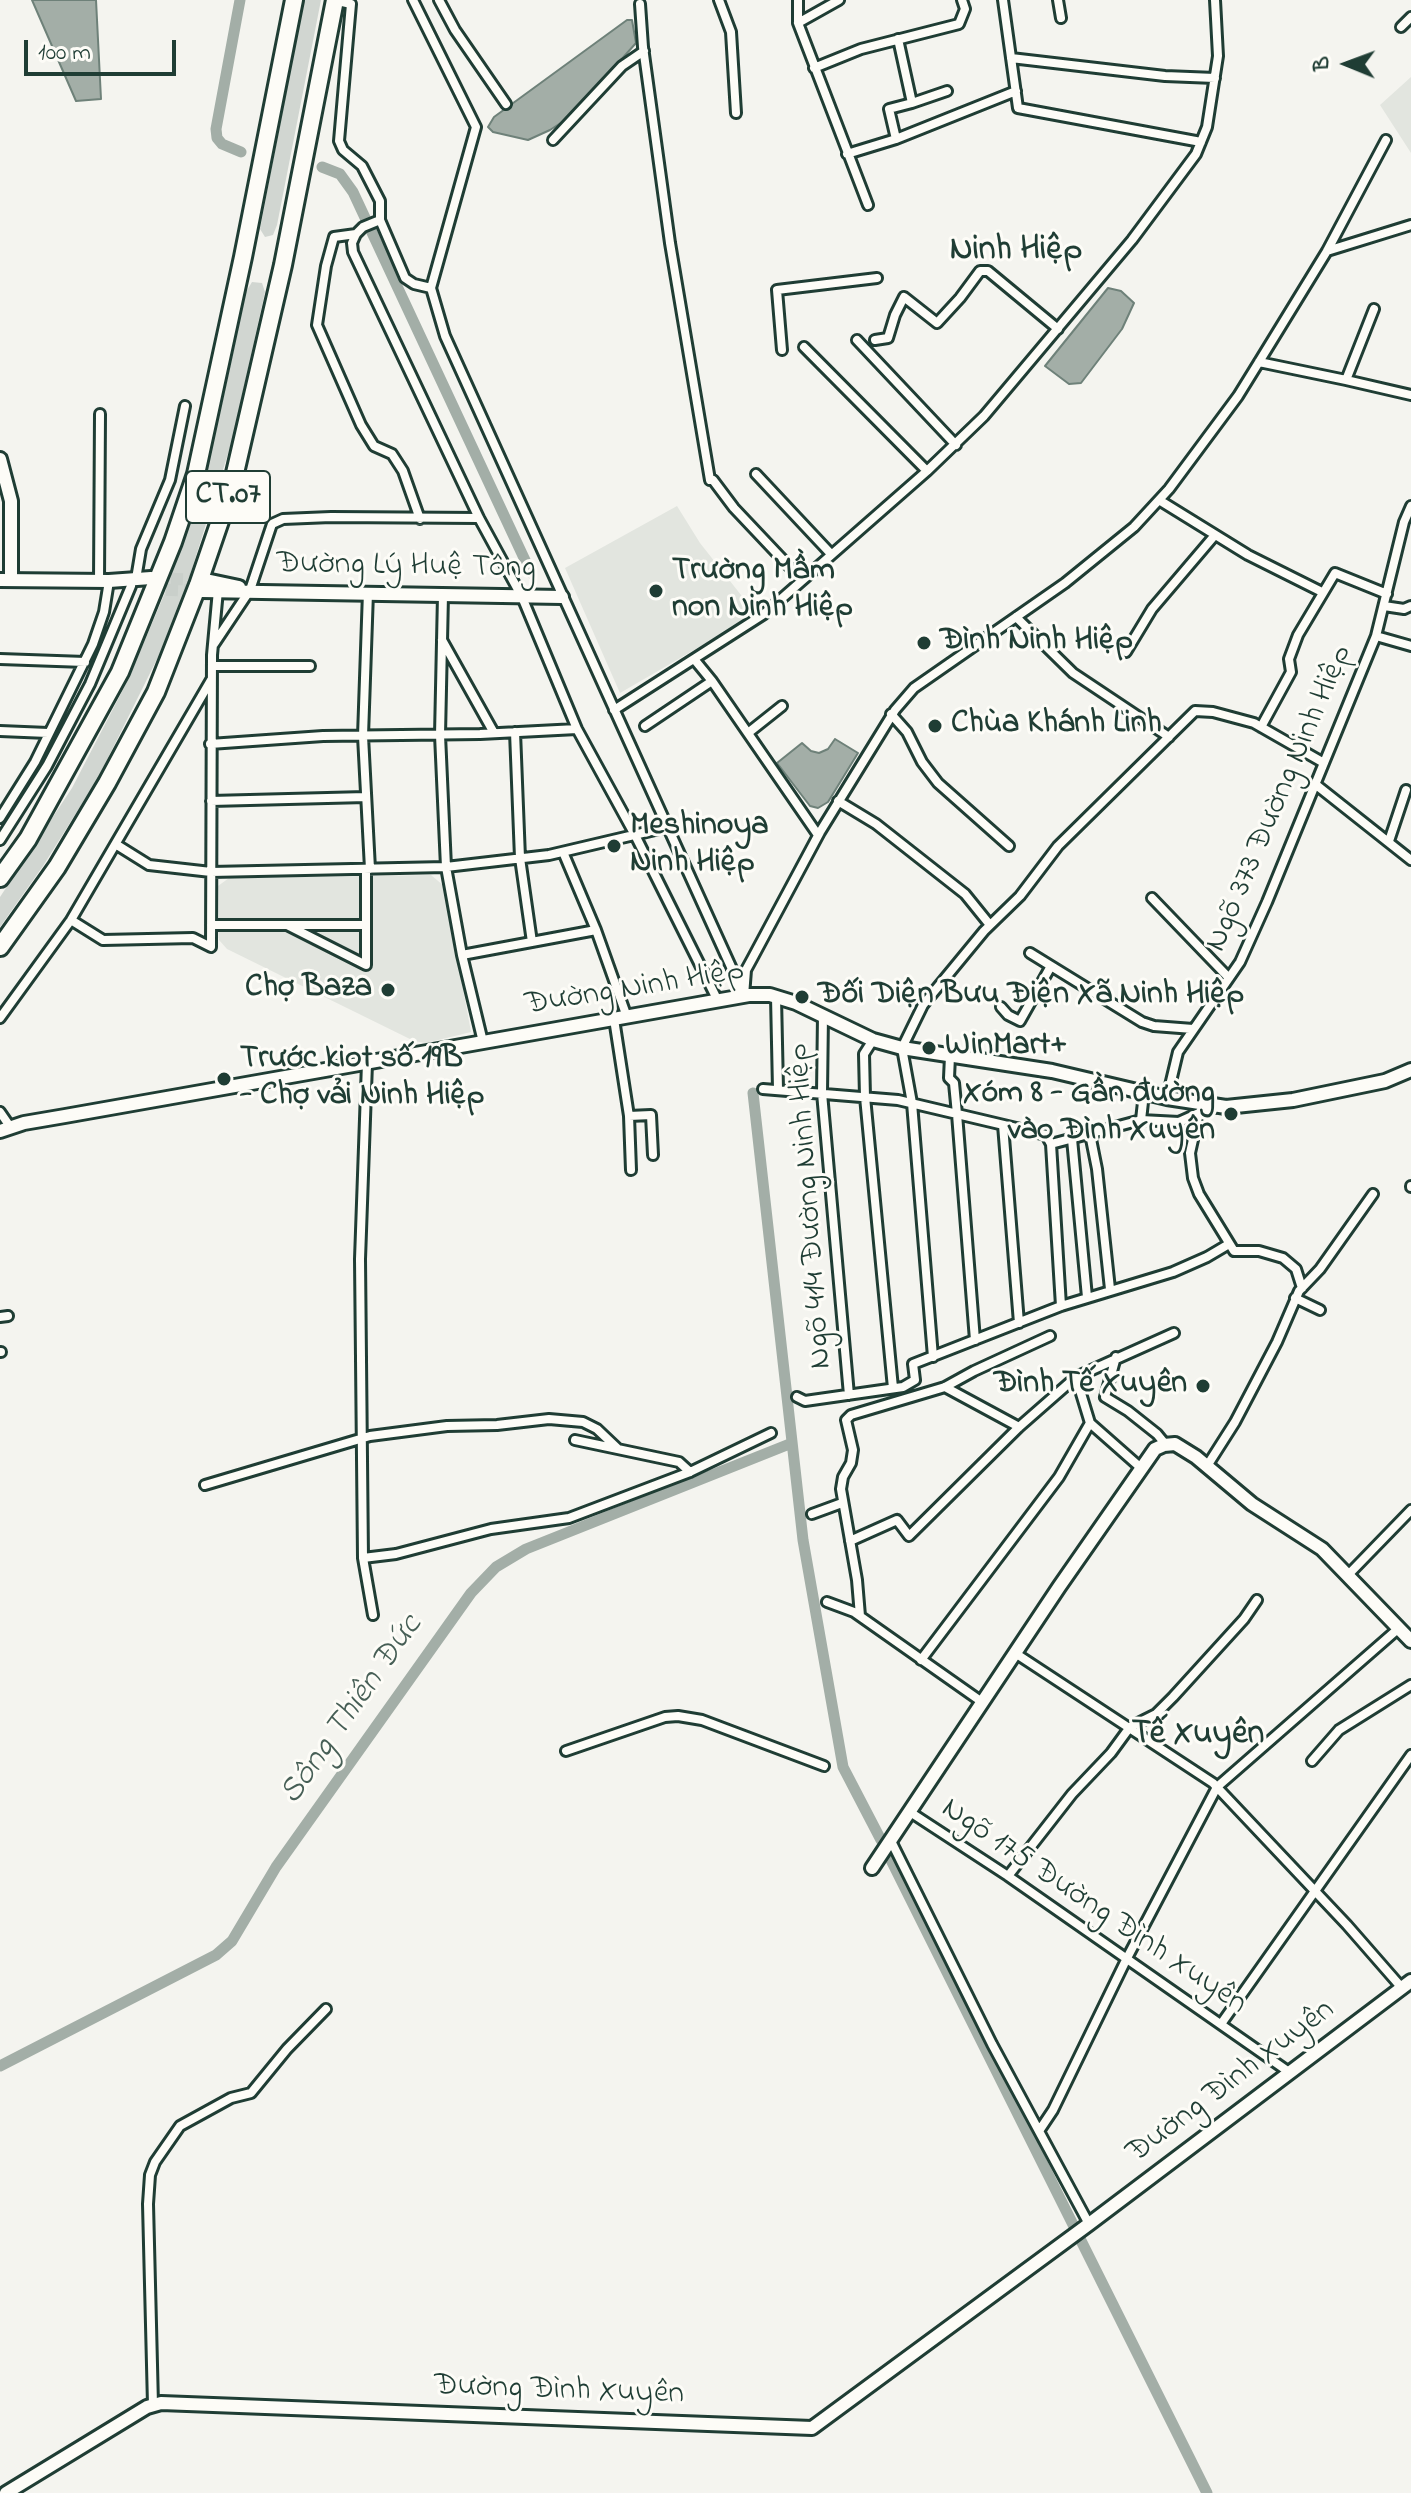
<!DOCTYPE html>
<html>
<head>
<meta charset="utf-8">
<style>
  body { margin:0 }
  #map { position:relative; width:1411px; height:2493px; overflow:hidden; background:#f4f4ef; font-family:"Indie Flower",sans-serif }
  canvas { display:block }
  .north { position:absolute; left:1307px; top:24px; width:80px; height:80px; -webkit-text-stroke:6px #fdfcf7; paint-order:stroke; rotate:271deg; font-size:22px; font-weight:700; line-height:32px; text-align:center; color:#1f3d34 }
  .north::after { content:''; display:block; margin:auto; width:28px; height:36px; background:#1f3d34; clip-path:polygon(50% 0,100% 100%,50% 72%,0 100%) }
  .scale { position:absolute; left:24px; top:40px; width:152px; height:36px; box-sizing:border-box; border:4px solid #1f3d34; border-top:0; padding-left:10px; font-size:24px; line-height:28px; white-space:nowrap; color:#1f3d34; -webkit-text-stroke:6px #fdfcf7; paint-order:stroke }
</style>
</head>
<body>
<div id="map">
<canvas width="1411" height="2493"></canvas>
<div class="north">B</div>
<div class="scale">100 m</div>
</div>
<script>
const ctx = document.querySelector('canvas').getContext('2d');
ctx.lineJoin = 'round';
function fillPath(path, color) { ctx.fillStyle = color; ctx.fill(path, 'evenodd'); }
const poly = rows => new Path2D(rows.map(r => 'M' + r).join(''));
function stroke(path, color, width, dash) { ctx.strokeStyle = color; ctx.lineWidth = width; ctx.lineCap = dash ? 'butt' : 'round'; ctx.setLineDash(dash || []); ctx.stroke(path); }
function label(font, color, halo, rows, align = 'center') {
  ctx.font = font + ' "Indie Flower",sans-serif'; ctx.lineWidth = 6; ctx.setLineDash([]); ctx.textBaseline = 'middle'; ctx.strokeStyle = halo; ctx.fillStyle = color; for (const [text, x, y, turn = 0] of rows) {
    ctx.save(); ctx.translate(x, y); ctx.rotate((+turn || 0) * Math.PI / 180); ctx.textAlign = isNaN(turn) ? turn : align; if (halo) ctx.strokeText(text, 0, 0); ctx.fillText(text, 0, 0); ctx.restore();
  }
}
fillPath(poly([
  [1411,77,1411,153,1380,105],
  [677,506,700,543,756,614,620,693,565,568],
  [431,875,444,886,471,1032,426,1043,414,1041,227,949,219,940,218,886,229,878]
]), '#e2e5df');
fillPath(poly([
  [304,0,321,0,277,225,273,235,265,237,260,229],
  [252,282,262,283,265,292,232,441,185,591,159,655,98,778,43,866,0,927,0,897,72,788,128,680,164,595,196,503,222,404,246,292]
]), '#d1d6d1');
const water = poly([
  [32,0,96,0,101,99,76,101,32,0],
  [627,20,632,20,636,43,570,117,550,130,528,140,493,132,488,127,494,117,627,20],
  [1108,288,1121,291,1134,303,1122,329,1081,383,1069,384,1045,366,1108,288],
  [835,739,858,753,828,802,818,808,810,806,777,763,802,743,811,751,819,753,828,749,835,739]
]);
fillPath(water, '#a3aea7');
stroke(water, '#6e8179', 2);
stroke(poly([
  [240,0,216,129,217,138,222,144,241,152],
  [322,167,340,174,353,192,531,573],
  [753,1093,803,1540,843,1767,881,1840],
  [890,1858,1207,2493],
  [0,2066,216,1955,232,1941,276,1867,471,1593,496,1567,526,1549,792,1443]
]), '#a3aea7', 11);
stroke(poly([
  [153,578,206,580],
  [148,589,201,591]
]), '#c9cfca', 12, [12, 6]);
const street = poly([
  [413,0,476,127,431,288,445,336,742,991],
  [439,0,455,30,506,104],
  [719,0,731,32,736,113],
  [798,0,798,23,868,205],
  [1003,0,1018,108,1201,142],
  [1058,0,1061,18],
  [338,1,351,4,339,141,343,150,362,166,380,201,380,220,363,227,356,234,352,243,353,252,479,518,522,597,577,729,635,835,718,1001],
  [640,4,643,47,670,243,710,480],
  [798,23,839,0],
  [1401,27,1411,17],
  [1011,58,1165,76,1215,78],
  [814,68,861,49,959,24,965,9,962,0],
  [912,103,947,91],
  [896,139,889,109,912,103,898,39],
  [553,140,622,66,644,51],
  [847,154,896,139,1016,91],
  [380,220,405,278,414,284,431,288],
  [356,234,334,237,326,266,317,325,361,425,374,446,392,454,403,471,420,519],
  [1327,251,1411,225],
  [857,340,956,445],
  [875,340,888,338,895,315,904,297,937,323,960,298,980,271,988,271,1058,329],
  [804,347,927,471],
  [782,350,777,290,877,278],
  [1259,362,1346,380,1374,309],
  [1346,380,1411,395],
  [756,474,831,554],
  [713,480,734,508,802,580],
  [1159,500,1248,555,1322,592],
  [136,579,141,549,170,480,185,406],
  [99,581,100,414],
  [368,592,363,736,370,869],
  [443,595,440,735,446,867,462,955,483,1042],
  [1384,606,1404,609,1411,606],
  [1016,617,1073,673,1169,737],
  [1376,636,1411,646],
  [442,640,494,733],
  [214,644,250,590,272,524,283,519,331,517,479,518],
  [1126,652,1152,609,1215,535],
  [0,659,85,662],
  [212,666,310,666],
  [712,681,818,835],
  [614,710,764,614,927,471,984,416,1132,240,1196,154,1207,127,1218,56,1215,0],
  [891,714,907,732,922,762,938,783,1009,846],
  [645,726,712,681,694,659],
  [1261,727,1291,672,1289,659,1298,635,1335,573,1387,594],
  [0,731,48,733],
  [515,732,520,858,532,942],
  [748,733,782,706],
  [210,744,323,736,480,734,577,729],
  [1315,784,1411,860],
  [211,801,366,797],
  [838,801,876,824,965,894,990,925],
  [0,818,35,762,93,644,104,612,109,581],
  [0,840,47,766,90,684,131,586],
  [1389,841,1406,790],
  [117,845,149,865,211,872,446,867,549,855,668,827],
  [563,852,596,930,627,1017],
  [366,869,366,965,287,925,366,925],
  [1152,898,1229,978],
  [71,920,103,940,193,938,211,947,212,655,218,590],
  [211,925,287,925],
  [1030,953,1142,1022,1154,1026,1193,1029],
  [462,955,596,930],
  [744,996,746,970,752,959,820,832,895,710,914,688,1065,583,1134,527,1169,489,1238,396,1259,362,1327,251,1386,140],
  [776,997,778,1089],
  [1001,1007,1008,1015,1020,1021,1051,966],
  [823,1015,822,1093,849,1395],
  [0,1018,71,920,211,680],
  [614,1019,629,1116,651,1115,653,1155],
  [873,1040,864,1054,865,1097,893,1388],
  [950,1056,949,1078,954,1083,957,1114,975,1340],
  [367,1063,360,1259,363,1558,373,1615],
  [763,1089,898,1100,1046,1135,1051,1144,1141,1120,1144,1093],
  [1167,1098,1178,1052,1240,962,1267,902,1376,636,1404,522,1411,506],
  [1214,1108,1199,1113,1190,1153,1193,1178,1199,1194,1234,1251,1259,1251,1283,1258,1296,1269,1302,1288],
  [0,1112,11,1128],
  [629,1116,631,1170],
  [1141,1120,1179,1122,1199,1113],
  [1003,1125,1019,1323],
  [1090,1134,1097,1169,1110,1289],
  [1072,1139,1087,1297],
  [1051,1144,1061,1306],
  [1411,1186,1411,1187],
  [1295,1298,1320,1310],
  [0,1317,8,1316],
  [0,1352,1,1352],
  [933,1357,912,1103,902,1048,923,1005,984,931,1020,896,1058,846,1195,711,1213,712,1254,723,1324,763],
  [1116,1357,1105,1397,1128,1411,1157,1434,1166,1445],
  [1076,1377,1090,1423,1141,1468],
  [945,1387,1019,1427],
  [797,1397,805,1401,903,1387,915,1380,913,1364,1061,1306,1173,1272,1207,1257,1229,1244],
  [575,1440,679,1462,690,1472],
  [1207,1466,1235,1422,1277,1342,1299,1291,1320,1269,1373,1194],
  [205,1485,370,1436,447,1426,497,1425,549,1419,583,1422,597,1429,617,1448],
  [812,1514,842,1503],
  [850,1541,897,1520,909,1536,1019,1427,1076,1377,1174,1333],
  [363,1558,396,1554,491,1529,569,1518,690,1472,771,1433],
  [1348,1575,1411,1510],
  [827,1602,854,1612,982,1702],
  [860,1616,857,1580,841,1489,843,1477,851,1463,853,1450,846,1420,851,1415,945,1387,974,1371,1050,1336],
  [1015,1653,1213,1783,1347,1925,1402,1988],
  [921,1660,1059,1477,1090,1423],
  [566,1751,665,1717,678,1716,702,1720,824,1766],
  [1312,1761,1339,1730,1411,1685],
  [910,1812,1008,1876,1289,2072],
  [891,1841,992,2044,1089,2224],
  [1008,1876,1072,1794,1111,1753,1130,1727,1156,1714,1173,1697,1244,1619,1257,1600],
  [1221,2024,1411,1755],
  [1039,2131,1053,2110,1126,1960,1217,1787,1399,1628],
  [153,2405,148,2204,150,2175,155,2162,180,2126,231,2098,251,2093,287,2049,326,2009]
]);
const secondary = poly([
  [0,459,11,501,11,580],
  [0,580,109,581,151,578],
  [206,580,239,587],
  [202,591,562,597],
  [0,1131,24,1123,65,1116,749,995,770,995,796,1003,873,1040,902,1048,1052,1071,1167,1098,1226,1107,1293,1100,1385,1081,1411,1070],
  [872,1868,1059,1587,1155,1449,1164,1445,1175,1444,1196,1457,1252,1504,1322,1549,1411,1641],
  [6,2493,147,2407,161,2403,812,2428,1089,2224,1411,1981]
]);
const highway = poly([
  [0,878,28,839,120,672,173,542,196,474,243,257,294,0],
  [0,947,57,867,107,783,156,692,198,585,232,486,283,265,335,0]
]);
stroke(street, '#1f3d34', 14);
stroke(secondary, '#1f3d34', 18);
stroke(highway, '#1f3d34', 22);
stroke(street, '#fdfcf7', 8);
stroke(secondary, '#fdfcf7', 12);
stroke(highway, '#fdfcf7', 16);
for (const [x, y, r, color] of [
  [656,591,8,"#1f3d34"],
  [924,643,8,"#1f3d34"],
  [935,726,8,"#1f3d34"],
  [614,846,8,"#1f3d34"],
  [388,990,8,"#1f3d34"],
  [802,997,8,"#1f3d34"],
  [929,1048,8,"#1f3d34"],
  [224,1079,8,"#1f3d34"],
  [1231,1114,8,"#1f3d34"],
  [1203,1386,8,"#1f3d34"]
]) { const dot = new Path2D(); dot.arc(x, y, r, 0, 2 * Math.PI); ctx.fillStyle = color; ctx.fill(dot); stroke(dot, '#fdfcf7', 3); }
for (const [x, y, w] of [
  [228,497,84]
]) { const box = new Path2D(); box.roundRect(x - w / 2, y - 26, w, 52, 6); ctx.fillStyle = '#fdfcf7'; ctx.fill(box); stroke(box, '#1f3d34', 2); }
label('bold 30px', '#1f3d34', null, [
  ["CT.07",228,497]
]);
label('32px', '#1f3d34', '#fdfcf7', [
  ["Đường Lý Huệ Tông",406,568,1],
  ["Ngõ 373 Đường Ninh Hiệp",1281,799,-67],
  ["Đường Ninh Hiệp",635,990,-9],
  ["Ngõ 414 Đường Ninh Hiệp",812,1206,-94],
  ["Ngõ 175 Đường Đình Xuyên",1093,1908,34],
  ["Đường Đình Xuyên",1232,2083,-37],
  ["Đường Đình Xuyên",559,2392,2]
]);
label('bold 32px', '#1f3d34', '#fdfcf7', [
  ["Trường Mầm",672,573],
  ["non Ninh Hiệp",672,610],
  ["Đình Ninh Hiệp",940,643],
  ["Chùa Khánh Linh",951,726],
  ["Meshinoya",630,828],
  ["Ninh Hiệp",630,865],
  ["Chợ Baza",372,990,"right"],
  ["Đối Diện Bưu Điện Xã Ninh Hiệp",818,997],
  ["WinMart+",945,1048],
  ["Trước kiot số 19B",240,1061],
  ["- Chợ vải Ninh Hiệp",240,1098],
  ["Xóm 8 - Gần đường",1215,1096,"right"],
  ["vào Đình Xuyên",1215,1133,"right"],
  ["Đình Tế Xuyên",1187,1386,"right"]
], 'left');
label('bold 34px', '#1f3d34', '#fdfcf7', [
  ["Ninh Hiệp",1016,252],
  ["Tế Xuyên",1198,1736]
]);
label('italic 34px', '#475f56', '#fdfcf7', [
  ["Sông Thiên Đức",353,1711,-55]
]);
</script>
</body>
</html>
